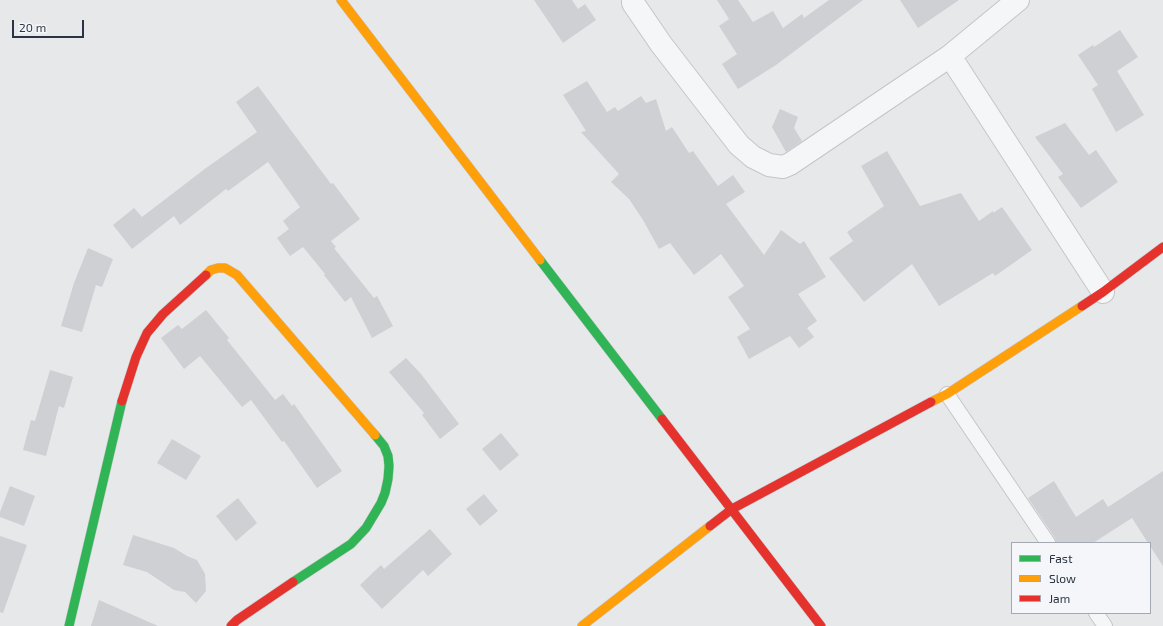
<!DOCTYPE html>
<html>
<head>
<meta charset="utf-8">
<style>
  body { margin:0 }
  #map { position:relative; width:1163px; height:626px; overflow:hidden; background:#e6e8ea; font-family:"Exo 2",sans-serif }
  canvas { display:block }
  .legend { position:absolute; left:1011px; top:542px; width:140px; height:72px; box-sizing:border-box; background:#f4f6f9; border:1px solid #a4a8b1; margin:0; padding:5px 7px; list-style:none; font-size:12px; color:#2b3445 }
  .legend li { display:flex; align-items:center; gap:8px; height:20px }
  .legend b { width:20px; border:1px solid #a4a8b1 }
  .scale { position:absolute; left:12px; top:20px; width:72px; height:18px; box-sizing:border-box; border:2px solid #2b3445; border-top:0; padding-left:5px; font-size:12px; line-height:14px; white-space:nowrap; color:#2b3445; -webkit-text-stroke:3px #f4f6f9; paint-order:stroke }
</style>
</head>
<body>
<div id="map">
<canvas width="1163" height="626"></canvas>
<ul class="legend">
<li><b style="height:5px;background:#30b455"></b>Fast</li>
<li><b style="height:5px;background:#ff9f0a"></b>Slow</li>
<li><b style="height:5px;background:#e5322d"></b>Jam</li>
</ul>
<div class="scale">20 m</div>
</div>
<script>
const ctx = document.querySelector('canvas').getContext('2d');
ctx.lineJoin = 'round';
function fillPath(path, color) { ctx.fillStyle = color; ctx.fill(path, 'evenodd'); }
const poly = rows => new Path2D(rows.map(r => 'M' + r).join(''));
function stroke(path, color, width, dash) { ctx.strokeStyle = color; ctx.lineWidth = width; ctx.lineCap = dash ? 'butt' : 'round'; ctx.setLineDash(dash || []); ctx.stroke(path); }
fillPath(poly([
  [534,0,572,0,578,9,585,4,596,20,563,43],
  [717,0,738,0,753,22,773,11,783,28,802,14,804,18,829,0,863,0,776,65,738,89,722,64,737,54,719,26,729,19],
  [900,0,959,0,918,28],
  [1120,30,1138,57,1117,71,1144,115,1116,132,1092,89,1098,85,1078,55,1093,45,1094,47],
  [587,81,607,112,615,107,618,111,641,96,646,103,656,99,666,131,672,127,689,153,693,151,718,186,733,175,745,192,726,204,764,255,781,230,800,244,804,241,826,277,798,294,817,321,807,328,814,337,799,348,790,336,749,359,737,337,750,329,728,297,744,286,721,254,694,275,670,243,659,249,643,220,629,199,611,182,619,174,581,132,586,131,563,95],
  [258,86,331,184,333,183,360,219,331,241,336,247,334,248,374,298,377,296,393,326,372,338,351,297,345,302,324,275,325,274,303,247,290,256,277,238,289,229,283,221,300,207,268,162,228,191,226,189,180,225,174,216,132,249,113,225,134,208,142,217,206,168,257,132,236,102],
  [780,109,798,117,794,128,802,141,786,152,772,127],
  [1065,123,1089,155,1096,150,1118,182,1081,208,1058,177,1063,174,1035,137],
  [887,151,920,206,961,193,979,221,993,211,993,213,1002,207,1032,250,995,276,993,273,939,306,912,264,864,302,829,258,853,241,847,232,884,206,861,166],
  [88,248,113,259,102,287,96,285,82,332,61,326,74,283],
  [206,310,229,338,227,340,275,400,283,394,292,406,294,404,342,471,317,488,284,441,282,442,251,400,242,407,200,356,184,369,161,338,178,325,182,329],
  [406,358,421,374,459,424,440,439,422,415,424,413,389,372],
  [50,370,73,377,64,408,59,406,46,456,23,450,31,420,35,421],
  [501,433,519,455,500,471,482,449],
  [172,439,201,456,186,480,157,463],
  [1163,471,1163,566,1150,546,1150,543,1148,543,1132,518,1093,543,1056,543,1055,538,1028,498,1054,481,1076,517,1103,499,1108,507],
  [10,486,35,496,24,526,0,517,0,512],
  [484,494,498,511,480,526,466,509],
  [238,498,257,523,236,541,216,516],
  [430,529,452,554,428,576,423,570,382,609,360,585,381,565,384,569],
  [133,535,174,548,187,556,197,560,205,574,206,591,196,603,185,592,174,590,147,572,123,565],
  [0,536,27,545,3,613,0,612],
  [99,600,158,626,91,626]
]), '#ced0d3');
const lane = poly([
  [947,394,1048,543],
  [1096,613,1105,626]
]);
const street = poly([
  [633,0,633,3,661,44,739,145,753,157,769,165,783,167,790,164,950,56,1018,0],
  [950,56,1103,292]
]);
const fast = poly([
  [540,260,662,419],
  [293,582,351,544,366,528,381,503,385,493,388,479,389,466,388,456,384,446,375,435],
  [69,626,122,401]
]);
const slow = poly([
  [341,0,540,260],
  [206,275,211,270,218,268,225,268,237,275,375,435],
  [931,402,947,394,1082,306],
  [582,626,710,526]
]);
const jam = poly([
  [1082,306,1103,292,1163,247],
  [122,401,136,357,147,333,163,314,206,275],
  [662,419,821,626],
  [710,526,732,509,931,402],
  [231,626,237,620,293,582]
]);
stroke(lane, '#c4c6c8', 16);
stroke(street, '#c4c6c8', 24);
stroke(fast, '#c4c6c8', 10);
stroke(slow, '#c4c6c8', 10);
stroke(jam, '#c4c6c8', 10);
stroke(lane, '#f5f6f7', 14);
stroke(street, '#f5f6f7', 22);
stroke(fast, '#30b455', 9);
stroke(slow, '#ff9f0a', 9);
stroke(jam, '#e5322d', 9);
</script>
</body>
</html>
